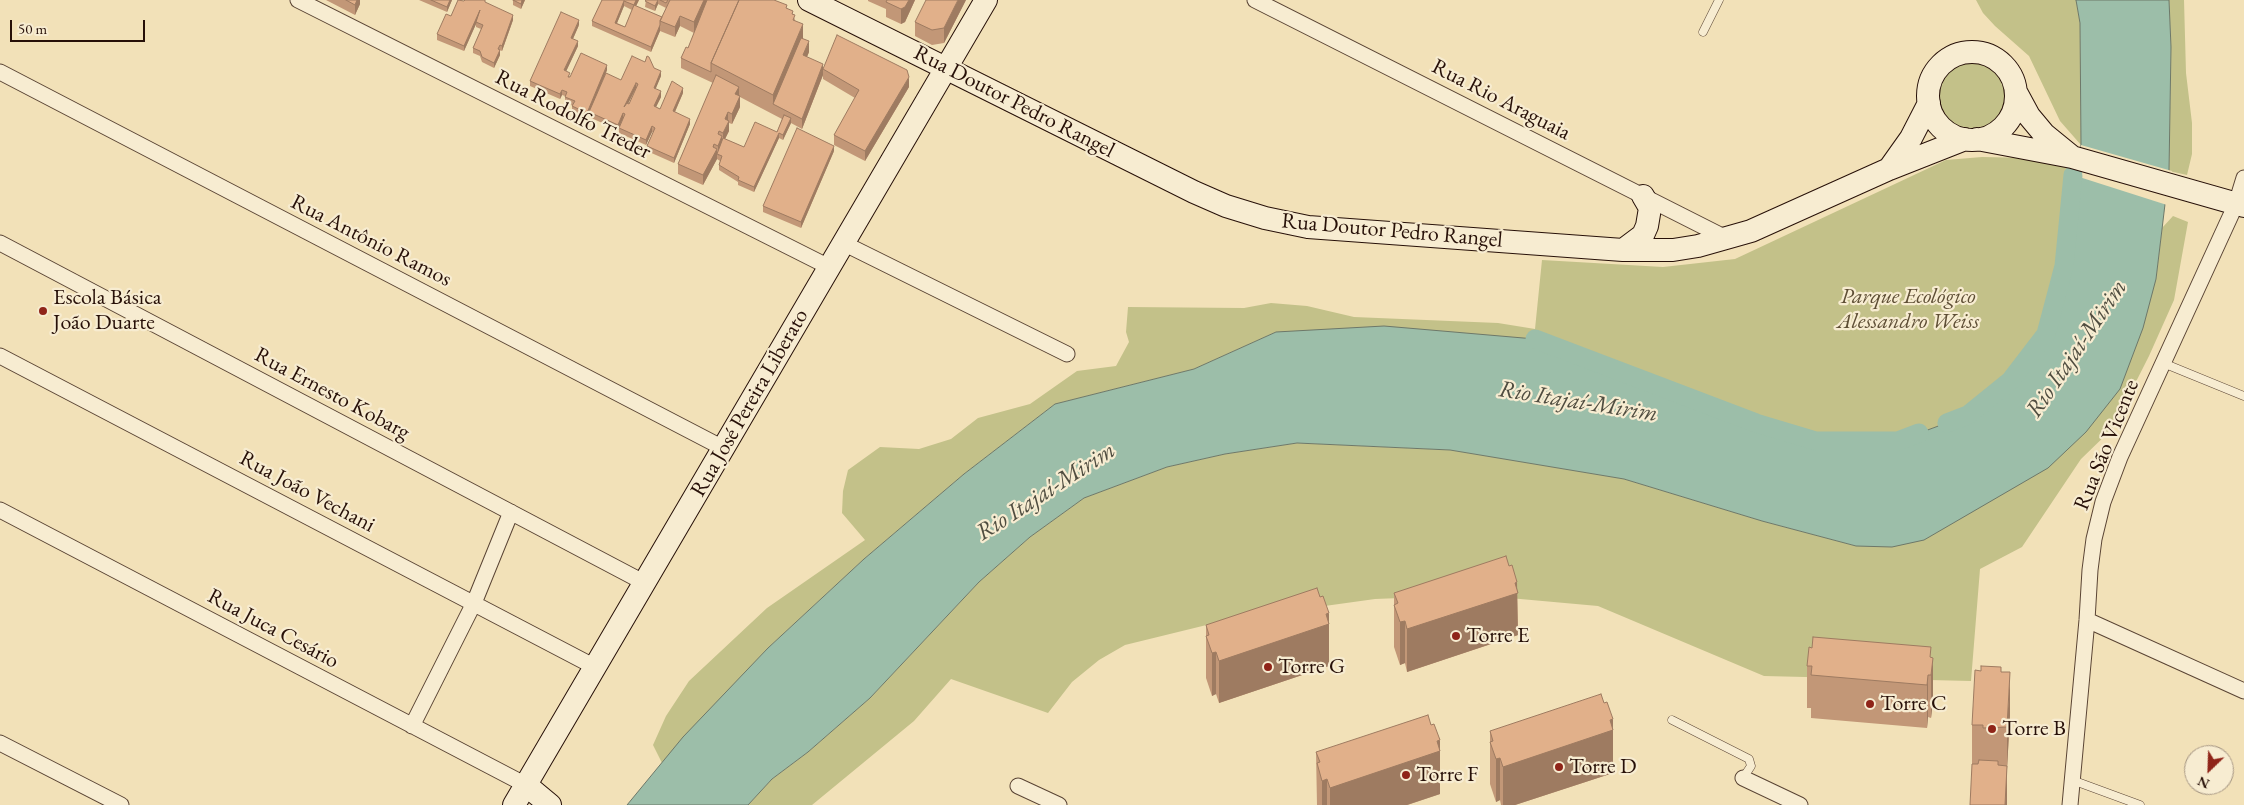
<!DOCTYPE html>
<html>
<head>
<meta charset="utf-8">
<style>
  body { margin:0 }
  #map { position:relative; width:2244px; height:805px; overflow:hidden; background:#f2e1b8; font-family:"EB Garamond",serif }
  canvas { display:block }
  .north { position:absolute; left:2184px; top:745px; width:50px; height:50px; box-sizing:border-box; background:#f7ecd1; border:1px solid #a49481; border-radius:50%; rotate:204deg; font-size:14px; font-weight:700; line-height:20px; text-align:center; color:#271008 }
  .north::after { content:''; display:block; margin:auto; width:18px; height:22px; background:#8f2418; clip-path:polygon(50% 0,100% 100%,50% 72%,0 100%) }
  .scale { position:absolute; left:10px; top:20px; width:135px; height:22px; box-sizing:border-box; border:2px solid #271008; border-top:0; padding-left:6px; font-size:15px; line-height:18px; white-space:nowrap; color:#271008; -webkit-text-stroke:4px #f7ecd1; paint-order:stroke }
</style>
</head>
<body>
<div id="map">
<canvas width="2244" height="805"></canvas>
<div class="north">N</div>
<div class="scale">50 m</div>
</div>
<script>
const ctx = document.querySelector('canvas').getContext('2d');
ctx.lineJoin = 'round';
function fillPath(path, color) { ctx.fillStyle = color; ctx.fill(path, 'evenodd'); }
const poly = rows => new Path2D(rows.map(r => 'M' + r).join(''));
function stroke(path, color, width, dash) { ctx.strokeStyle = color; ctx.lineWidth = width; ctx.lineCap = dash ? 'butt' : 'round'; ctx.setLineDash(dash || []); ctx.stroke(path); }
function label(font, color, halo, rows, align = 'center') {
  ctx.font = font + ' "EB Garamond",serif'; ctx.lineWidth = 4.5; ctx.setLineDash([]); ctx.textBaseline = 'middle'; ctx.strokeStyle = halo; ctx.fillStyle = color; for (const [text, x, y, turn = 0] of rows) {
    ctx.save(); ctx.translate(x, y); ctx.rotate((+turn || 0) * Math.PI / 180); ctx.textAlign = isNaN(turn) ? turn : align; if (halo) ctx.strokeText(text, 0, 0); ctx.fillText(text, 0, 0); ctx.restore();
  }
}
fillPath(poly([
  [1976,0,2076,0,2080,23,2081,145,2060,121,2029,56,1995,26,1983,13],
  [2169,0,2184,0,2186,73,2192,123,2192,154,2187,175,2169,171,2171,47],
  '1937 94a35 35 0 1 1 70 0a35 35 0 1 1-70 0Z',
  [1982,157,2031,158,2075,169,2064,266,2046,334,2010,381,1968,415,1898,441,1816,441,1756,423,1535,339,1276,332,1194,369,1055,404,964,474,864,559,768,648,662,763,653,745,666,716,689,681,767,608,865,540,842,513,843,491,848,470,880,447,919,449,951,439,978,418,1030,404,1077,371,1116,366,1129,342,1126,332,1128,307,1244,308,1271,303,1307,306,1354,317,1498,323,1535,329,1542,260,1663,267,1735,259,1946,160],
  [2173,216,2188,222,2174,300,2149,356,2112,429,2081,459,2022,547,1980,569,1971,681,1764,676,1598,606,1476,595,1375,599,1231,619,1125,645,1099,660,1072,682,1048,713,951,679,914,721,812,805,748,805,772,779,808,752,870,698,979,582,1030,537,1084,498,1167,467,1225,454,1297,443,1450,450,1624,479,1762,521,1856,546,1924,539,1954,522,2156,279,2162,228]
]), '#c3c189');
const water = poly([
  [2076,0,2169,0,2171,47,2169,171,2156,279,2143,328,2120,389,2086,432,2048,468,1924,540,1892,547,1856,546,1762,521,1624,479,1450,450,1297,443,1225,454,1167,467,1084,498,1030,537,979,582,870,698,808,752,772,779,748,805,627,805,683,737,768,648,864,559,964,474,1055,404,1194,369,1276,332,1384,326,1535,339,1756,423,1816,441,1898,441,1968,415,2010,381,2046,334,2064,266,2073,175,2081,145,2080,23,2076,0]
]);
fillPath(water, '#9cbea9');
stroke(water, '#6d7869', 1);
fillPath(poly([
  [2081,145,2172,171,2167,205,2073,175]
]), '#f2e1b8');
stroke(poly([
  [1535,339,1756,423,1816,441,1898,441,1919,433],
  [1947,423,1968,415,2010,381,2046,334,2064,266,2073,175]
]), '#9cbea9', 19);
const lane = poly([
  [1703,32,1719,0],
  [2163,363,2244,396],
  [1672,720,1749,759,1751,766,1743,778],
  [2072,780,2140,805]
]);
const street = poly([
  [298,0,829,267],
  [1255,0,1728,239],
  [0,72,723,448],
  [0,243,645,583],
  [843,243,1067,354],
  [0,356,595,667],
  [0,510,526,785],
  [2087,620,2244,691],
  [412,726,474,603,511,512],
  [0,743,121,805],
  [1743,778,1800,805],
  [1018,786,1059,805],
  [2070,805,2087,620,2090,570,2094,539,2103,502,2120,457,2236,204,2244,178]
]);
const secondary = poly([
  [809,0,1194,192,1226,206,1265,218,1308,227,1623,250,1673,250,1698,246,1751,231,1889,169,1965,139],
  '1928 96a44 44 0 1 1 88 0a44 44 0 1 1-88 0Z',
  [2016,92,2029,116,2044,134,2071,156],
  [1977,139,2072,157,2244,206],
  [1889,169,1911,138,1929,103],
  [1623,250,1643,235,1647,226,1650,208,1643,196],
  [526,785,550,805],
  [514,805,986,0]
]);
stroke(lane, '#5a4434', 9);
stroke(street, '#5a4434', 17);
stroke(secondary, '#271008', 24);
stroke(lane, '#f7ecd1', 8);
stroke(street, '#f7ecd1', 15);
stroke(secondary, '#f7ecd1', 22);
fillPath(poly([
  [326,0,360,0,360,4,355,15],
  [419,0,452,0,447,12],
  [513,0,525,0,521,9,513,5],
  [602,0,639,0,636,6,662,17,666,8,658,4,655,11,645,7,646,0,774,0,787,8,793,14,795,20,809,52,807,57,823,68,909,87,865,161,834,145,834,135,855,98,823,79,823,75,802,129,791,123,783,140,779,138,754,192,738,185,738,182,719,170,719,165,720,161,717,159,717,155,717,159,703,185,678,174,678,164,713,83,681,68,681,58,688,48,694,33,680,26,675,37,660,31,651,52,592,26,592,21],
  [624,6,632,10,625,27,617,23],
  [740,97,782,119,777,132,744,147,725,139,729,131,729,123,732,124,740,107],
  [868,0,915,0,905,22,901,24,886,17,886,9,868,1],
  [966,0,944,43,932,45,915,36,915,22],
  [486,3,513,20,502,51,500,50,500,55,494,68,482,62,480,56,473,53,473,48,481,29,476,27,476,24,464,51,437,40,437,34,451,16],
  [579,25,573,39,578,46,566,71,570,77,607,70,598,92,621,80,654,68,661,76,655,89,661,97,656,107,660,109,683,93,675,112,690,124,674,163,647,151,647,146,653,132,652,132,646,145,619,133,619,128,623,118,618,130,589,117,589,114,587,119,572,112,572,105,565,102,565,96,562,95,560,99,530,86,530,81],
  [636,88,629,104,628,103],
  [834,151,801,228,763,212,763,206],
  [1517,591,1518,635,1407,672,1405,663,1400,665,1394,647,1394,593],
  [1329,623,1329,666,1219,703,1216,694,1212,696,1206,678,1206,625],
  [1931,657,1933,700,1931,718,1928,717,1927,728,1811,718,1811,708,1807,708,1807,666],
  [2001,672,2010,715,2007,769,2007,805,1972,764,1972,725],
  [1613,729,1613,773,1515,805,1501,805,1500,800,1496,802,1490,784,1490,731],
  [1440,750,1440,794,1407,805,1317,805,1316,752]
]), '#c29777');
fillPath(poly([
  [357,0,360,0,360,4,355,15,355,5],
  [450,0,452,0,447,12,447,7],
  [522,0,525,0,521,9,521,4],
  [636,0,639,0,634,10,634,5],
  [658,0,658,4,655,11,655,6],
  [704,0,708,0,694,33,694,22],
  [909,0,915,0,905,22,901,24,901,9],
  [958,0,966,0,944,43,944,28],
  [624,1,624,6,615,28,615,23],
  [480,10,480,15,464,51,464,46],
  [513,15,513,20,502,51,502,46],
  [680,16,680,26,675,37,675,27],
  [579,20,579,25,571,43,571,38],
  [803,24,803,43,773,104,773,95],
  [660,25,660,31,651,52,651,47],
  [578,41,578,46,564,76,564,70],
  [809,41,809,52,803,66,803,55],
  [500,50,500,55,494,68,494,63],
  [823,64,823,75,802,129,802,119],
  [607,65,607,70,587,119,587,113],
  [661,71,661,76,654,93,654,88],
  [909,77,909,87,865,161,865,151],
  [636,83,636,88,624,112,624,107],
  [739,87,739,97,735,94],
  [683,88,683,93,673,116,673,111],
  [562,90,562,95,560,99,560,94],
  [661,91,661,97,654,111,654,106],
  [740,96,740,107,732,124,732,114],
  [728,112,728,123,725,119],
  [623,113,623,118,618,130,618,125],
  [791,118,791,123,783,140,783,135],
  [690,119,690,124,674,163,674,158],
  [729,121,729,131,723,143,723,133],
  [652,126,652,132,646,145,646,140],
  [779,133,779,138,754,192,754,187],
  [722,136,722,146,718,156,718,146],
  [714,144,714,154,717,149,717,159,703,185,703,175],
  [834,146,834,151,801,228,801,222],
  [1517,582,1518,635,1407,672,1407,629],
  [1329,613,1329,666,1219,703,1219,661],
  [1405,621,1405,663,1400,665,1400,622],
  [1216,652,1216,694,1212,696,1212,653],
  [1933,658,1933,700,1931,718,1931,675],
  [2010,672,2010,715,2007,769,2007,727],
  [1928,675,1928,717,1927,728,1927,685],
  [1613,719,1613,773,1515,805,1503,805,1503,767],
  [1440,740,1440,794,1407,805,1330,805,1330,788],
  [1500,758,1500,800,1496,802,1496,759],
  [2007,766,2007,805,2005,805],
  [1327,779,1327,805,1322,805,1322,781]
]), '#9e7b61');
const building = poly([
  [346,0,357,0,355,5,346,0],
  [431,0,450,0,447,7,431,0],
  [458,0,464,1,465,0,485,0,485,2,513,15,502,46,500,45,498,49,500,50,494,63,482,57,480,51,473,48,483,25,476,22,480,10,464,46,437,34,446,14,451,16,458,0],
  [513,0,522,0,521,4,513,0],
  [602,0,636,0,634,5,662,17,660,21,660,25,651,47,592,21,602,0],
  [624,1,634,5,625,27,615,23,624,1],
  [646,0,658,0,655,6,645,1,646,0],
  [660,0,668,0,666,3,660,0],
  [670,0,704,0,694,22,680,16,675,27,660,21,670,0],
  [707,0,739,0,711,63,711,72,681,58,686,47,688,48,707,0],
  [739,0,774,0,787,5,786,8,793,11,792,14,795,15,793,20,803,24,773,95,711,63,739,0],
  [887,0,909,0,905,7,901,9,886,2,887,0],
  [926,0,958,0,944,28,932,30,915,22,926,0],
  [561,12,579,20,571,38,578,41,564,70,570,73,568,77,570,77,581,53,607,65,587,113,572,106,575,101,565,97,567,92,562,90,560,94,530,81,561,12],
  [837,35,907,70,909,77,865,151,834,135,859,90,823,69,837,35],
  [801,38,809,41,803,55,823,64,802,119,773,104,801,38],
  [632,56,645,62,647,56,649,57,654,68,661,71,654,88,661,91,654,106,660,109,672,81,683,88,673,111,690,119,674,158,647,146,655,128,652,126,646,140,619,128,625,114,623,113,618,125,589,112,606,73,621,80,632,56],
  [636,83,638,84,629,104,627,103,624,107,636,83],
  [716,75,739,87,735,94,740,96,732,114,728,112,725,119,729,121,723,133,719,131,718,134,722,136,718,146,714,144,713,147,717,149,703,175,678,164,716,75],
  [784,115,791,118,783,135,779,133,754,187,738,180,739,177,719,165,722,156,717,154,723,138,744,147,755,122,777,132,784,115],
  [797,128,834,146,801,222,763,206,797,128],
  [1506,556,1509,566,1512,565,1517,582,1515,583,1518,593,1407,629,1405,621,1400,622,1394,605,1398,603,1394,593,1506,556],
  [1317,588,1320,597,1323,596,1329,613,1326,614,1329,624,1219,661,1216,652,1212,653,1206,636,1209,635,1206,625,1317,588],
  [1813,637,1931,647,1930,657,1933,658,1931,675,1928,675,1927,685,1811,675,1812,666,1807,666,1809,647,1812,648,1813,637],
  [1981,666,2001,667,2001,672,2010,672,2007,727,1983,728,1983,725,1972,725,1975,670,1981,671,1981,666],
  [1601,694,1604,703,1607,702,1613,719,1610,720,1613,730,1503,767,1500,758,1496,759,1490,742,1493,741,1490,731,1601,694],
  [1428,715,1431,725,1434,724,1440,740,1437,741,1440,751,1330,788,1327,779,1322,781,1317,763,1320,762,1316,752,1428,715],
  [1979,760,1998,761,1998,765,2007,766,2005,805,1970,805,1972,764,1978,764,1979,760]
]);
fillPath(building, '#e1b08a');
stroke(building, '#9e7b61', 1);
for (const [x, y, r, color] of [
  [43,311,5,"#8f2418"],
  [1456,636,5,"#8f2418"],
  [1268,667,5,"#8f2418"],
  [1870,704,5,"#8f2418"],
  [1992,729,5,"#8f2418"],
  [1559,767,5,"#8f2418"],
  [1406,775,5,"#8f2418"]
]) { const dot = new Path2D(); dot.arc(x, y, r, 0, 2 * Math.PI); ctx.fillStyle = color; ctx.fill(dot); stroke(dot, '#f7ecd1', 2); }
label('22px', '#271008', '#f7ecd1', [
  ["Rua Rio Araguaia",1501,100,27],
  ["Rua Doutor Pedro Rangel",1014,102,27],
  ["Rua Rodolfo Treder",573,115,27],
  ["Rua Doutor Pedro Rangel",1392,231,5],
  ["Rua Antônio Ramos",371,241,27],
  ["Rua Ernesto Kobarg",332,394,28],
  ["Rua José Pereira Liberato",750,403,-60],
  ["Rua São Vicente",2107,445,-68],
  ["Rua João Vechani",307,492,28],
  ["Rua Juca Cesário",273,629,28]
]);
label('italic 22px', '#5e4e35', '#f7ecd1', [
  ["Parque Ecológico",1908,297],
  ["Alessandro Weiss",1908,322]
]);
label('22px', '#271008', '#f7ecd1', [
  ["Escola Básica",53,298],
  ["João Duarte",53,323],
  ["Torre E",1466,636],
  ["Torre G",1278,667],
  ["Torre C",1880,704],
  ["Torre B",2002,729],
  ["Torre D",1569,767],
  ["Torre F",1416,775]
], 'left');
label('italic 24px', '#504d40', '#f7ecd1', [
  ["Rio Itajaí-Mirim",2077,349,-56],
  ["Rio Itajaí-Mirim",1578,402,9],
  ["Rio Itajaí-Mirim",1046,492,-33]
]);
</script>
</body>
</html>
